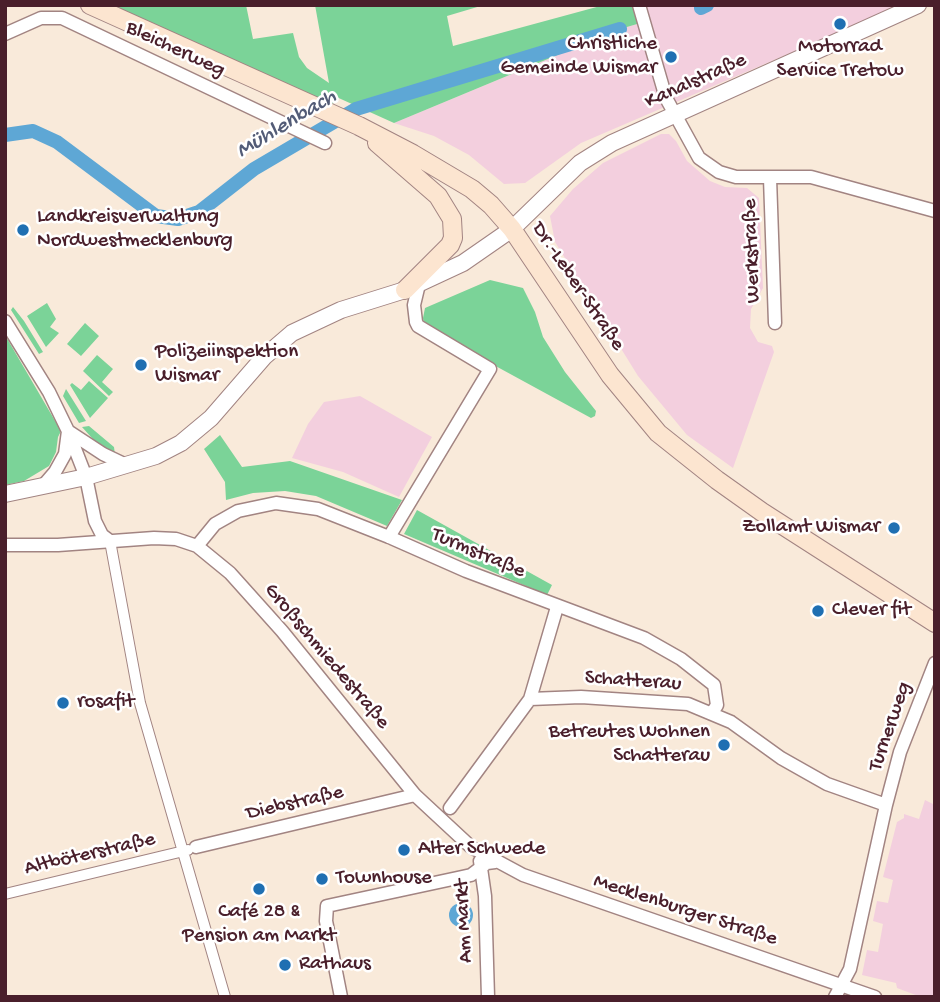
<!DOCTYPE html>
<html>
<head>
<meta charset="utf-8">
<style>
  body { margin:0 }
  #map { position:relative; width:940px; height:1002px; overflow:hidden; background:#f9eada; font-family:"Gochi Hand",sans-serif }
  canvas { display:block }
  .frame { position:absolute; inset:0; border:7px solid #4a1f2b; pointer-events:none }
</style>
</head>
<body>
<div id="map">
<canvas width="940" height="1002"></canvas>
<div class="frame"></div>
</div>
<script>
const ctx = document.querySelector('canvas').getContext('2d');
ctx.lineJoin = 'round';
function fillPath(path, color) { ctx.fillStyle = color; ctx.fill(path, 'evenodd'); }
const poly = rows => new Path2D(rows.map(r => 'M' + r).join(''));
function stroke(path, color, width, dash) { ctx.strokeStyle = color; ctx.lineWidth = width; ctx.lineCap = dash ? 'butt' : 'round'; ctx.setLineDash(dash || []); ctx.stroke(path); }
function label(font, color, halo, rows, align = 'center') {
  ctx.font = font + ' "Gochi Hand",sans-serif'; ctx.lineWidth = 5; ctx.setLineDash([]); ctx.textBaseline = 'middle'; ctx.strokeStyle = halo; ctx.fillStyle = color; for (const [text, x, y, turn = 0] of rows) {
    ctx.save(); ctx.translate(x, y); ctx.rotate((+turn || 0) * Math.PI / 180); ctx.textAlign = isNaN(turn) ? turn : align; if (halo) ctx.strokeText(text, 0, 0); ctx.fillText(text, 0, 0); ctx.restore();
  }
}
fillPath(poly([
  [639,5,902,5,581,143,525,183,504,184,469,155,434,136,394,123,620,29,643,22],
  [661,134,669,134,676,141,687,161,710,181,725,187,747,188,759,198,763,288,751,309,750,328,758,342,772,346,774,352,733,468,687,435,638,376,555,242,550,216,573,189,603,163],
  [360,396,432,437,399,497,343,472,292,458,308,424,324,402],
  [925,800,935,805,935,997,921,997,897,988,896,983,862,975,867,950,878,952,883,924,873,921,877,901,888,903,893,880,883,877,897,822,904,818,904,814,919,819]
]), '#f3cfde');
fillPath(poly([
  [90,5,246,5,253,39,293,33,299,57,307,68,329,83,315,5,484,5,447,16,453,46,604,5,639,5,644,22,620,29,394,123,332,95,335,115],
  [490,280,523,288,535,312,543,337,565,372,596,411,595,416,591,418,424,327,423,318,425,308],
  [47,303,56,319,50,327,59,333,46,347,27,316],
  [13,307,24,321,43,352,39,354,11,310],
  [85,323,99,336,81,356,67,344],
  [5,335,61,431,58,437,56,452,49,466,24,481,5,485],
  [97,355,113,369,102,382,113,392,109,396,83,371],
  [89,381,108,398,90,418,70,385,72,383,81,390],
  [66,389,86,421,79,423,63,396],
  [89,426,114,447,115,455,100,447,82,427],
  [220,435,242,467,290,461,402,500,387,526,316,496,285,491,253,493,226,500,225,482,204,449],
  [417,510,552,585,547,595,404,534]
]), '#7bd398');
fillPath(poly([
  '449 915a12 12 0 1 1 24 0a12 12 0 1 1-24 0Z'
]), '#5ea7d5');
stroke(poly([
  [701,8,707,5],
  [5,135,33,131,57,142,156,216,178,219,199,212,254,169,356,109,620,29]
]), '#5ea7d5', 14);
const pedestrian = poly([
  [110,541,140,703,225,997],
  [5,894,188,850]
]);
const minor = poly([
  [639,5,666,98,699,158,719,172,736,177,811,177,935,211],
  [5,34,41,18,62,18,325,143],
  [770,178,775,323],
  [5,321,49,392,68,431,86,477,95,521,102,535,110,541],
  [43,486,55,472,65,454,68,431,103,454,126,465],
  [389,537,490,369,418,326,416,322,414,305,419,284],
  [5,545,58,545,154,538,176,539,197,546,230,573,282,631,415,795,471,847,523,875,875,997],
  [197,546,215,524,238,511,276,503,318,509,389,537,466,571,644,638,681,659,714,685,717,705,712,713],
  [530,699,581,697,688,704,731,722,781,758,827,784,886,805],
  [450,808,530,699,557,607],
  [196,847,415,795],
  [480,861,485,896,488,997],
  [341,997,326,921,327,906,462,877,471,875,487,863,495,862],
  [835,997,850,969,886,805,900,752,935,663]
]);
const tertiary = poly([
  [5,494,86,477,156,456,181,443,211,418,264,357,292,333,341,310,405,290,463,263,512,229,580,163,612,143,918,5]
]);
const secondary = poly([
  [90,5,359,126,413,154,472,189,491,205,512,229,610,375,658,433,717,480,762,512,935,623],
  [377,143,438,196,452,219,453,238,450,245,405,290]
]);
stroke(pedestrian, '#a28482', 12);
stroke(minor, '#a28482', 15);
stroke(tertiary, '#a28482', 18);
stroke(secondary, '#a28482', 20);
stroke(pedestrian, '#fff', 10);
stroke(minor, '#fff', 12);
stroke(tertiary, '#fff', 16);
stroke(secondary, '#fce5d0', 18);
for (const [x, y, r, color] of [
  [840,24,7,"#1f6fb2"],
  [671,57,7,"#1f6fb2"],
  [23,230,7,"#1f6fb2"],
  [141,365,7,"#1f6fb2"],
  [894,528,7,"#1f6fb2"],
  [818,611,7,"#1f6fb2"],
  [63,703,7,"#1f6fb2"],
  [724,745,7,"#1f6fb2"],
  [404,850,7,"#1f6fb2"],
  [322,879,7,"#1f6fb2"],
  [259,889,7,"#1f6fb2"],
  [285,965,7,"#1f6fb2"]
]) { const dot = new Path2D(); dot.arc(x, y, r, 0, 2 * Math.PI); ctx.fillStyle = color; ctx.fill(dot); stroke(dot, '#fff', 2.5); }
label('21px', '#4a1f2b', '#fff', [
  ["Christliche",657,45,"right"],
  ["Gemeinde Wismar",657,69,"right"],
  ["Motorrad",840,48,"center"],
  ["Service Tretow",840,72,"center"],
  ["Landkreisverwaltung",37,218],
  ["Nordwestmecklenburg",37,242],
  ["Polizeiinspektion",155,353],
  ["Wismar",155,377],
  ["Zollamt Wismar",880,528,"right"],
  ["Clever fit",832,611],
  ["rosafit",77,703],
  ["Betreutes Wohnen",710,733,"right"],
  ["Schatterau",710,757,"right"],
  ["Alter Schwede",418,850],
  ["Townhouse",336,879],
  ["Café 28 &",259,913,"center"],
  ["Pension am Markt",259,937,"center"],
  ["Rathaus",299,965]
], 'left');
label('21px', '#4a1f2b', '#fff', [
  ["Bleicherweg",175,50,25],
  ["Kanalstraße",696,82,-24],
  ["Werkstraße",753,251,-92],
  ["Dr.-Leber-Straße",577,287,56],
  ["Turmstraße",478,554,23],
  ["Großschmiedestraße",326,657,50],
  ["Schatterau",633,682,4],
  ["Turnerweg",891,727,-71],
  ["Diebstraße",295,804,-13],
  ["Altböterstraße",90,855,-13],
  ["Mecklenburger Straße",685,911,18],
  ["Am Markt",465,921,-93]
]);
label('italic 23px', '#535c77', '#fff', [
  ["Mühlenbach",287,125,-31]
]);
</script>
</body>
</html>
